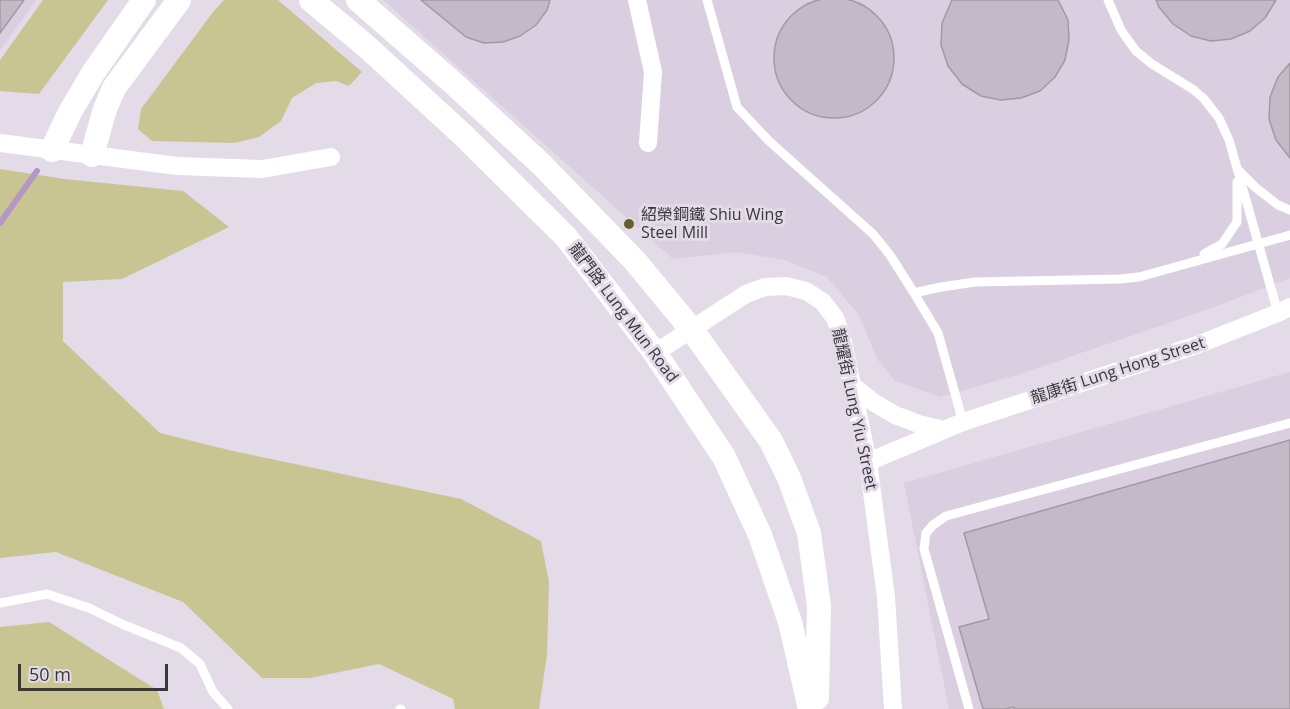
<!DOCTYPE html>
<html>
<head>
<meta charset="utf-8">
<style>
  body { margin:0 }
  #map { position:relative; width:1290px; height:709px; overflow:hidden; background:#e3dbe8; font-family:"Open Sans",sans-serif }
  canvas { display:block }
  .scale { position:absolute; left:18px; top:664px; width:150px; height:27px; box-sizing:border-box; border:3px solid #3a373c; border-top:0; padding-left:8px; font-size:18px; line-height:21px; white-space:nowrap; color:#3a373c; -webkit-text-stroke:4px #e3dbe8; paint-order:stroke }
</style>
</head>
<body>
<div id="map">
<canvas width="1290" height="709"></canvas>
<div class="scale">50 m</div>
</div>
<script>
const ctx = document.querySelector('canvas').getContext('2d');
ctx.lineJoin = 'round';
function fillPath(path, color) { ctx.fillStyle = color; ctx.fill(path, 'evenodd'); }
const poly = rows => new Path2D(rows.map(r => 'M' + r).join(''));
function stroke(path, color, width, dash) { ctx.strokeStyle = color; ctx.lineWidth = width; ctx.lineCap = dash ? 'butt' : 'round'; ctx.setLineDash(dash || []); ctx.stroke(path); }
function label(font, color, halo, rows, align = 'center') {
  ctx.font = font + ' "Open Sans","Noto Sans TC",sans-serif'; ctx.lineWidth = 6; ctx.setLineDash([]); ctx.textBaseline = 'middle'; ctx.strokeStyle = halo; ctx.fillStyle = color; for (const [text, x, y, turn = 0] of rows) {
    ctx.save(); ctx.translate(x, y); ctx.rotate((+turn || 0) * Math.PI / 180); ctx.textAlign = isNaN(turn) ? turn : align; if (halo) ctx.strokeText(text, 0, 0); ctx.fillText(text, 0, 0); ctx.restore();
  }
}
fillPath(poly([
  [0,0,36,0,0,51],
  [383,0,1290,0,1290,278,1212,308,1017,375,941,397,895,381,877,359,859,315,827,277,785,260,736,252,673,259],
  [1290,372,1290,709,949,709,904,483]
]), '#dacee1');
fillPath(poly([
  [43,0,108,0,39,94,0,91,0,60],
  [224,0,278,0,362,72,349,86,336,81,316,83,292,98,281,121,259,137,234,143,152,141,138,129,141,109,213,12],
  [0,169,64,179,183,191,229,227,122,279,63,282,63,341,160,433,233,451,461,499,541,541,549,582,547,655,539,709,455,709,453,699,379,664,310,678,262,678,183,602,56,552,0,558],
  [49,622,157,690,164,709,0,709,0,627]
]), '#c8c593');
stroke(poly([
  [0,223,37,171]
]), '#b497c4', 6);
const building = poly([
  '774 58a60 60 0 1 1 120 0a60 60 0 1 1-120 0Z',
  [0,0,24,0,0,33,0,0],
  [421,0,550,0,547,10,536,25,520,36,503,42,484,43,466,37,421,0],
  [952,0,1058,0,1068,20,1069,40,1065,60,1055,77,1040,91,1021,98,1001,100,981,96,962,84,948,66,941,45,942,23,952,0],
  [1156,0,1276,0,1265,18,1250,31,1231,39,1211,41,1191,36,1173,24,1159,7,1156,0],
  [1290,63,1290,158,1276,140,1269,119,1270,97,1278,77,1290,63],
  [1290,440,1290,709,1014,709,1014,707,1005,709,983,709,959,627,989,619,964,533,1290,440]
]);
fillPath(building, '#c2bbc7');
stroke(building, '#a19aa5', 1.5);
stroke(poly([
  [707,0,737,107,769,141,873,234,890,255,914,293,941,287,975,282,1120,279,1139,277,1290,235],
  [1108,0,1121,30,1136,51,1152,64,1194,90,1204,99,1219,118,1229,140,1278,313],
  [1238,170,1255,187,1278,205,1290,210],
  [1204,254,1222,244,1237,222,1237,182],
  [914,293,938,333,963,422],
  [0,603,47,594,89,608,122,624,181,648,200,664,213,692,228,709],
  [400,709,401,709],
  [969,709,924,549,926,533,933,525,946,516,1290,423]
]), '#fff', 9);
stroke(poly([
  [637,0,653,72,648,143],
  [0,143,177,166,262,169,331,157],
  [655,353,746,294,765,287,786,286,806,291,823,302,835,318,842,337,868,462,886,597,893,709],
  [853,386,873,402,895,415,919,424,944,430],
  [868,462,963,422,1197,345,1278,313,1290,307]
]), '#fff', 18);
stroke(poly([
  [311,0,366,46,463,135,566,237,655,353,724,457,760,535,790,622,810,709],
  [358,0,452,82,541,164,635,261,692,330,771,441,789,478,809,533,819,606,817,698],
  [52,150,70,112,93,73,144,0],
  [92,155,105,109,114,88,179,0]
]), '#fff', 24);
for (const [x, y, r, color] of [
  [629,224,6,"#64602d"]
]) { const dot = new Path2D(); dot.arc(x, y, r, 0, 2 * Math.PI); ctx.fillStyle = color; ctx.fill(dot); stroke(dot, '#e3dbe8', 2); }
label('16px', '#3a373c', '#e3dbe8', [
  ["紹榮鋼鐵 Shiu Wing",641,215],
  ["Steel Mill",641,233]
], 'left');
label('16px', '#3a373c', '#e3dbe8', [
  ["龍門路 Lung Mun Road",623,313,53],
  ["龍康街 Lung Hong Street",1118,371,-18],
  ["龍耀街 Lung Yiu Street",854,409,78]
]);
</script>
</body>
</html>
